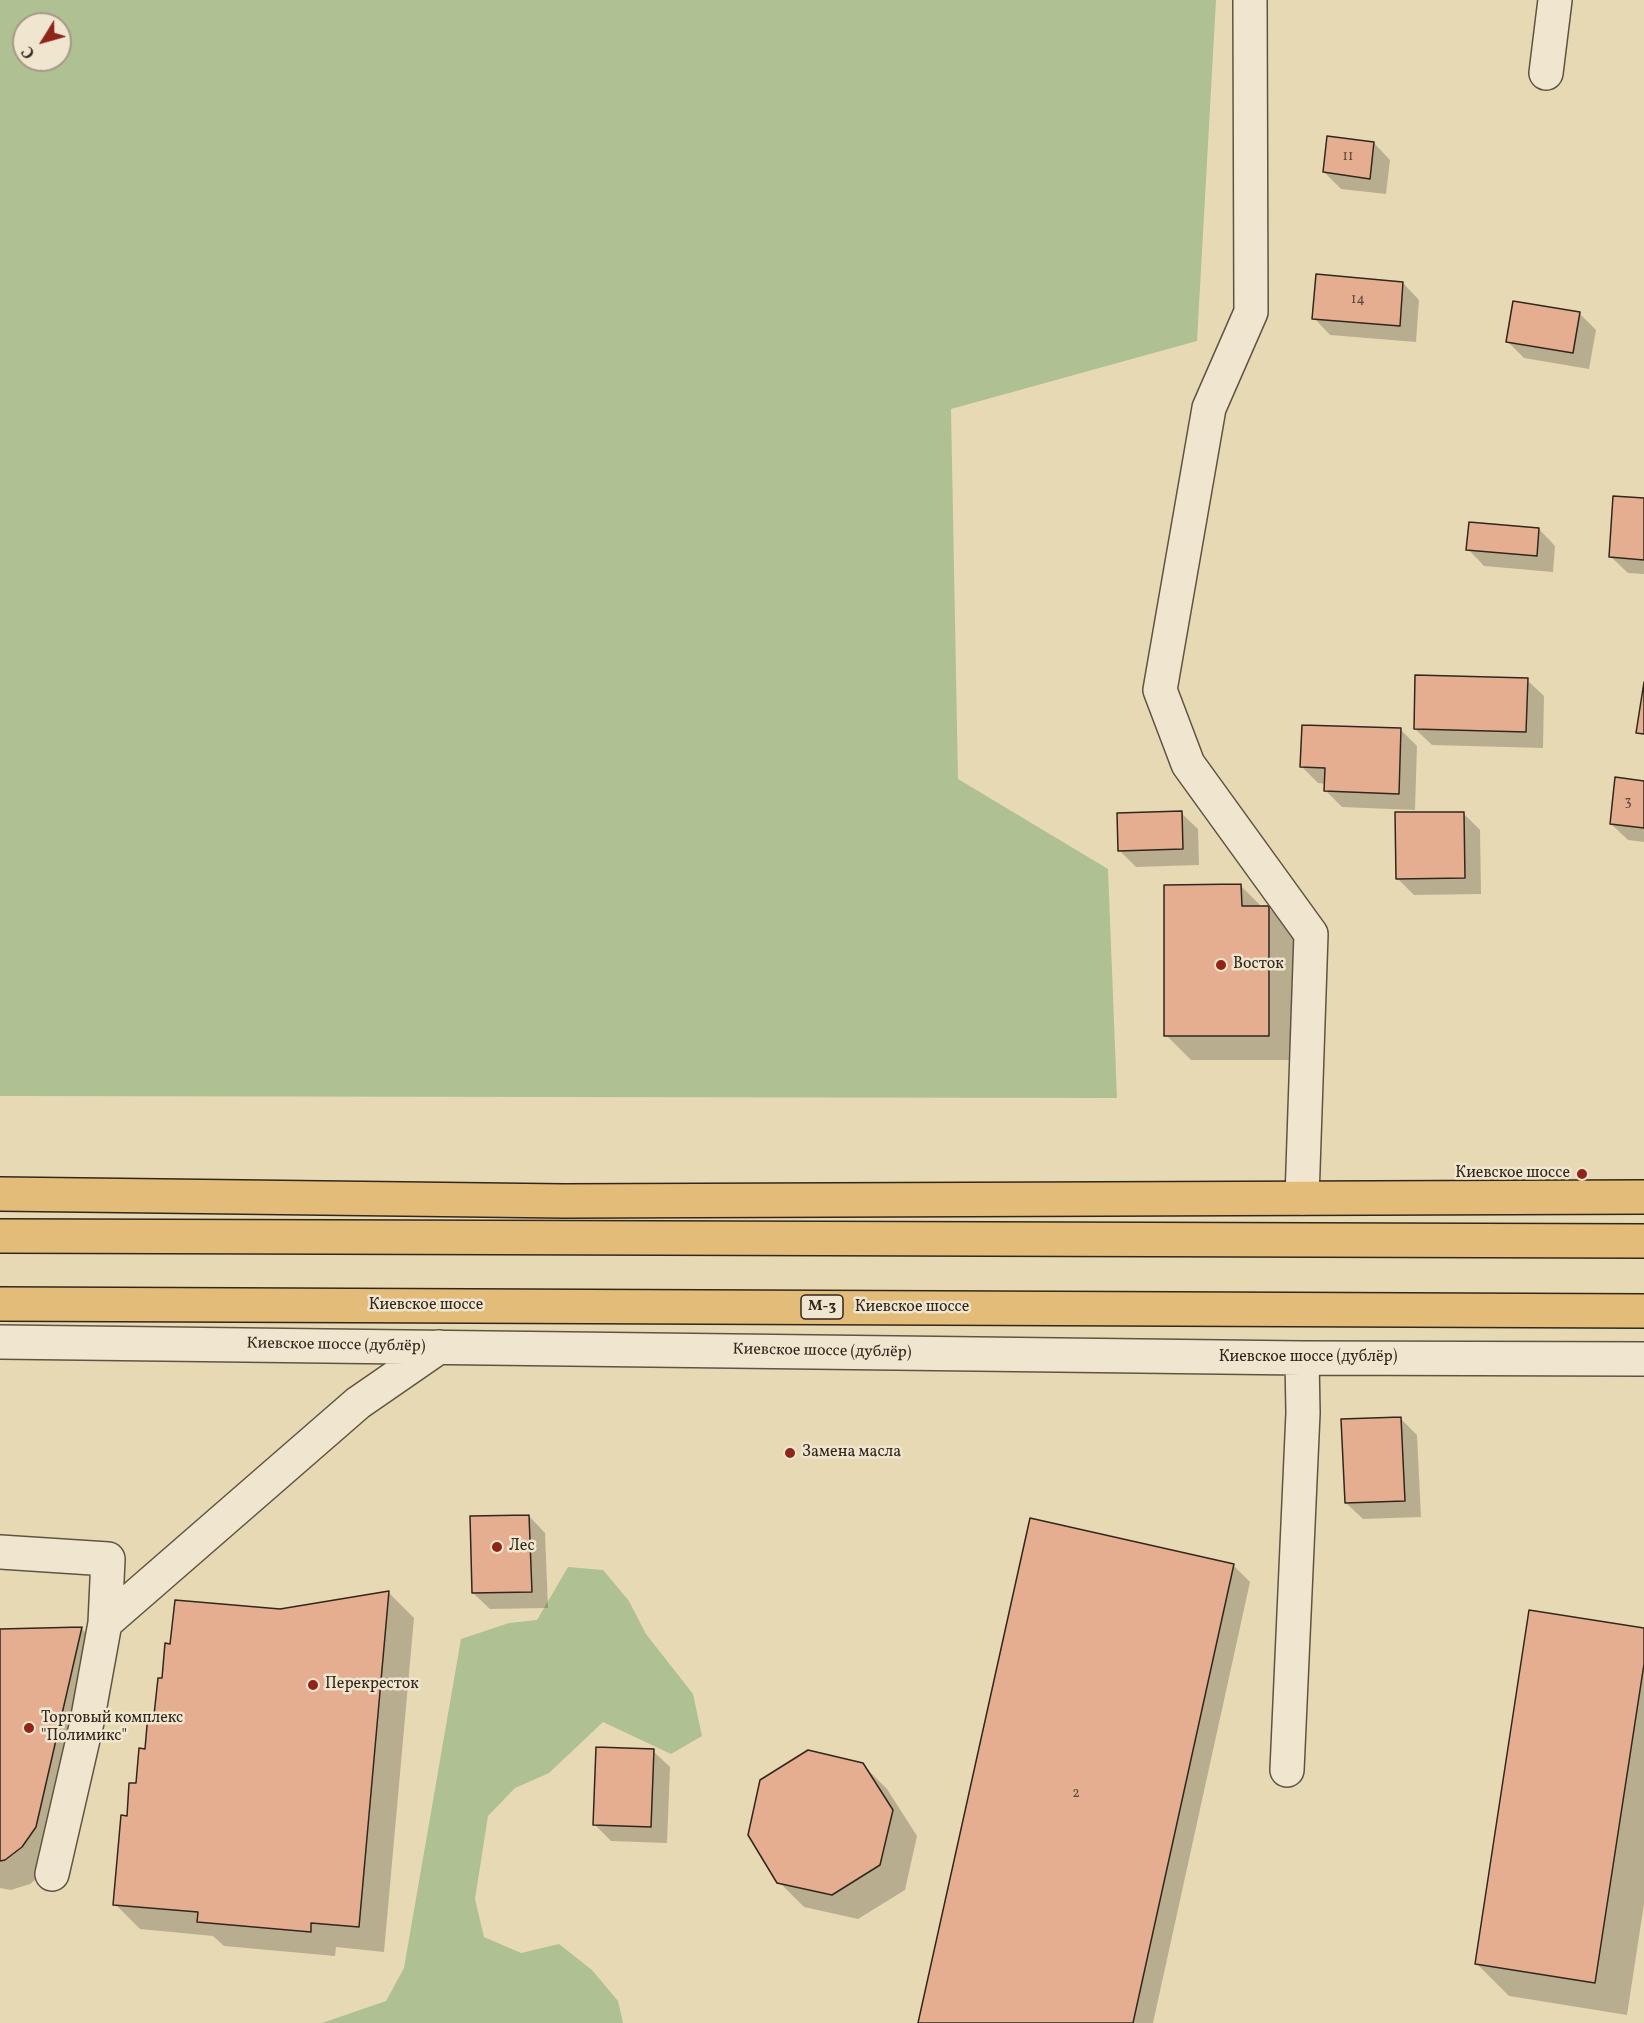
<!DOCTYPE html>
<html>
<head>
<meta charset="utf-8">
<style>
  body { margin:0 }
  #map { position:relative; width:1644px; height:2023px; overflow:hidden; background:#e8d9b5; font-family:Vollkorn,serif }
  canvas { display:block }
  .north { position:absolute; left:12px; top:12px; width:60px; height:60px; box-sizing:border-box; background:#f0e6cf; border:2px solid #a49a87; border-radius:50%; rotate:233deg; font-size:16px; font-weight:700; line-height:24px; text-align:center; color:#31271c }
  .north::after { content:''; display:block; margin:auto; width:21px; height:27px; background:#8f2418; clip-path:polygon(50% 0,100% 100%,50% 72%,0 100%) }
</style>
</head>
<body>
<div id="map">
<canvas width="1644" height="2023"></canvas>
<div class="north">С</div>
</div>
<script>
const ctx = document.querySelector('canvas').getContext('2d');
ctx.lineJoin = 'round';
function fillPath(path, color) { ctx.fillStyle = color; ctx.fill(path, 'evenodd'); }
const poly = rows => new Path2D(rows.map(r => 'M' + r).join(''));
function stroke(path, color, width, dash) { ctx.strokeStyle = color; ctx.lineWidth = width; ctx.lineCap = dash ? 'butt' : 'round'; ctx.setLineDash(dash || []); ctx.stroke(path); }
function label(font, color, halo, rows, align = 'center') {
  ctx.font = font + ' Vollkorn,serif'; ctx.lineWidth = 5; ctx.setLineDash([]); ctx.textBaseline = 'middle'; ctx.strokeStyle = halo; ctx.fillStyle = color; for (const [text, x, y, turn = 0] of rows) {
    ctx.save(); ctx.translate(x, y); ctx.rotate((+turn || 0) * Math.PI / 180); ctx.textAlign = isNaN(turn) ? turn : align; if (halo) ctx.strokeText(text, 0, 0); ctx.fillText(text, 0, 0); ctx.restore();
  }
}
fillPath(poly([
  [0,0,1216,0,1197,341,951,409,958,779,1108,869,1117,1098,0,1096],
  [24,24,60,24,60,60,24,60],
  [568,1567,603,1570,629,1601,646,1634,693,1694,702,1736,671,1754,603,1722,549,1773,515,1788,488,1816,475,1899,484,1937,521,1953,559,1944,592,1970,618,2001,623,2023,322,2023,386,2001,404,1968,461,1639,509,1623,537,1620]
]), '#afc092');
fillPath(poly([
  [1374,143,1390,160,1386,194,1341,189,1324,172],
  [1403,283,1419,300,1416,342,1330,335,1314,318],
  [1579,313,1596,330,1589,369,1524,358,1508,342],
  [1644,500,1644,574,1628,573,1611,557],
  [1539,529,1555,546,1553,572,1484,566,1468,549],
  [1527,680,1544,696,1543,748,1432,745,1415,729],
  [1401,730,1417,746,1415,810,1342,807,1325,790,1326,784,1318,783,1302,767],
  [1644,782,1644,842,1628,840,1611,824],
  [1181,813,1198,829,1199,865,1136,867,1120,851],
  [1464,814,1480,830,1481,894,1414,895,1397,878],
  [1241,886,1262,907,1268,907,1293,932,1294,1060,1191,1060,1166,1035],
  [1401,1419,1417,1435,1421,1517,1363,1519,1346,1503],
  [529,1516,545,1533,548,1608,490,1609,473,1593],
  [1233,1565,1250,1582,1153,2023,920,2023],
  [389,1593,414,1618,384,1952,336,1947,335,1956,224,1946,213,1936,140,1929,115,1904,128,1818,156,1716,172,1646,280,1611],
  [81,1628,106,1653,46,1871,30,1884,11,1890,0,1888,0,1630],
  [1644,1629,1644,1904,1627,2015,1509,1996,1476,1963],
  [653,1751,670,1767,667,1843,611,1841,594,1824],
  [862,1764,887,1789,917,1836,905,1890,858,1919,804,1907,779,1882]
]), '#0003');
const building = poly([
  [1327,136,1374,142,1370,179,1323,172,1327,136],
  [1316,274,1403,282,1400,326,1312,319,1316,274],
  [1513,301,1580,312,1573,353,1506,342,1513,301],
  [1613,496,1644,498,1644,560,1609,557,1613,496],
  [1469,522,1539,528,1537,556,1466,550,1469,522],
  [1415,675,1528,678,1526,732,1414,729,1415,675],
  [1644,682,1644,734,1636,733,1644,682],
  [1302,725,1401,728,1399,794,1324,791,1325,768,1300,767,1302,725],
  [1615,777,1644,781,1644,828,1610,824,1615,777],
  [1182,811,1183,849,1118,851,1117,813,1182,811],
  [1395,812,1464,812,1465,878,1396,879,1395,812],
  [1241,884,1242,906,1269,906,1269,1036,1164,1036,1164,885,1241,884],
  [1401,1417,1405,1501,1345,1503,1341,1419,1401,1417],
  [529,1515,532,1592,472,1593,470,1516,529,1515],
  [1030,1518,1234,1564,1133,2023,918,2023,1030,1518],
  [389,1591,359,1927,311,1923,311,1932,197,1922,198,1912,113,1905,121,1815,127,1816,129,1783,136,1783,139,1748,145,1749,148,1714,154,1715,158,1678,162,1678,165,1643,170,1644,175,1600,280,1609,389,1591],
  [1529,1610,1644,1628,1644,1664,1595,1983,1475,1964,1529,1610],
  [82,1627,36,1827,22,1847,5,1860,0,1861,0,1629,82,1627],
  [596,1747,654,1749,651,1827,593,1825,596,1747],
  [808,1750,863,1763,893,1810,880,1865,832,1895,777,1883,748,1835,760,1780,808,1750]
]);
fillPath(building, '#e6ae90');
stroke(building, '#31271c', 1.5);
const minor = poly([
  [1250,0,1251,312,1209,408,1160,690,1188,764,1311,934,1302,1198],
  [1546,73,1555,0],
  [0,1342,1302,1358,1644,1359],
  [0,1552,108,1559,105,1623,87,1722,52,1874],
  [105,1623,358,1403,439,1347],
  [1287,1770,1303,1413,1302,1358]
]);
const major = poly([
  [0,1194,564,1201,1644,1197]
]);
const highway = poly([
  [0,1236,1644,1241],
  [0,1304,1644,1311]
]);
stroke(minor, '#5f5442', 36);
stroke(major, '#31271c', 36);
stroke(highway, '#31271c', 36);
stroke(minor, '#f0e6cf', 33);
stroke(major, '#e4bc7a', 33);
stroke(highway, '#e4bc7a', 33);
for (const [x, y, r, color] of [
  [1221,965,6,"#8f2418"],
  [1582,1174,6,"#8f2418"],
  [790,1453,6,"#8f2418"],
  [497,1547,6,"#8f2418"],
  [313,1685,6,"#8f2418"],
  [29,1728,6,"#8f2418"]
]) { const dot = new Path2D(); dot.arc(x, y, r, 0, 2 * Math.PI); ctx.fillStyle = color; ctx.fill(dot); stroke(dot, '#f0e6cf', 2); }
label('14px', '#5e4939', null, [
  ["11",1348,157],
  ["14",1358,300],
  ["3",1628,802],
  ["2",1076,1794]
]);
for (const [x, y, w] of [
  [822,1307,42]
]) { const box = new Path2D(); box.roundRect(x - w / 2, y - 12, w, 24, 4.5); ctx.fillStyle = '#f0e6cf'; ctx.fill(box); stroke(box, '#31271c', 1.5); }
label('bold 15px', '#31271c', null, [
  ["М-3",822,1307]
]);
label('16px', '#31271c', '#f0e6cf', [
  ["Восток",1233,965],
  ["Киевское шоссе",1570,1174,"right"],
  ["Замена масла",802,1453],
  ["Лес",509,1547],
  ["Перекресток",325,1685],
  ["Торговый комплекс",41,1719],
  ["\"Полимикс\"",41,1737]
], 'left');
label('16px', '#31271c', '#f0e6cf', [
  ["Киевское шоссе",426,1306],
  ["Киевское шоссе",912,1308],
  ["Киевское шоссе (дублёр)",336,1346,1],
  ["Киевское шоссе (дублёр)",822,1352,1],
  ["Киевское шоссе (дублёр)",1308,1358]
]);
</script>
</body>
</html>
